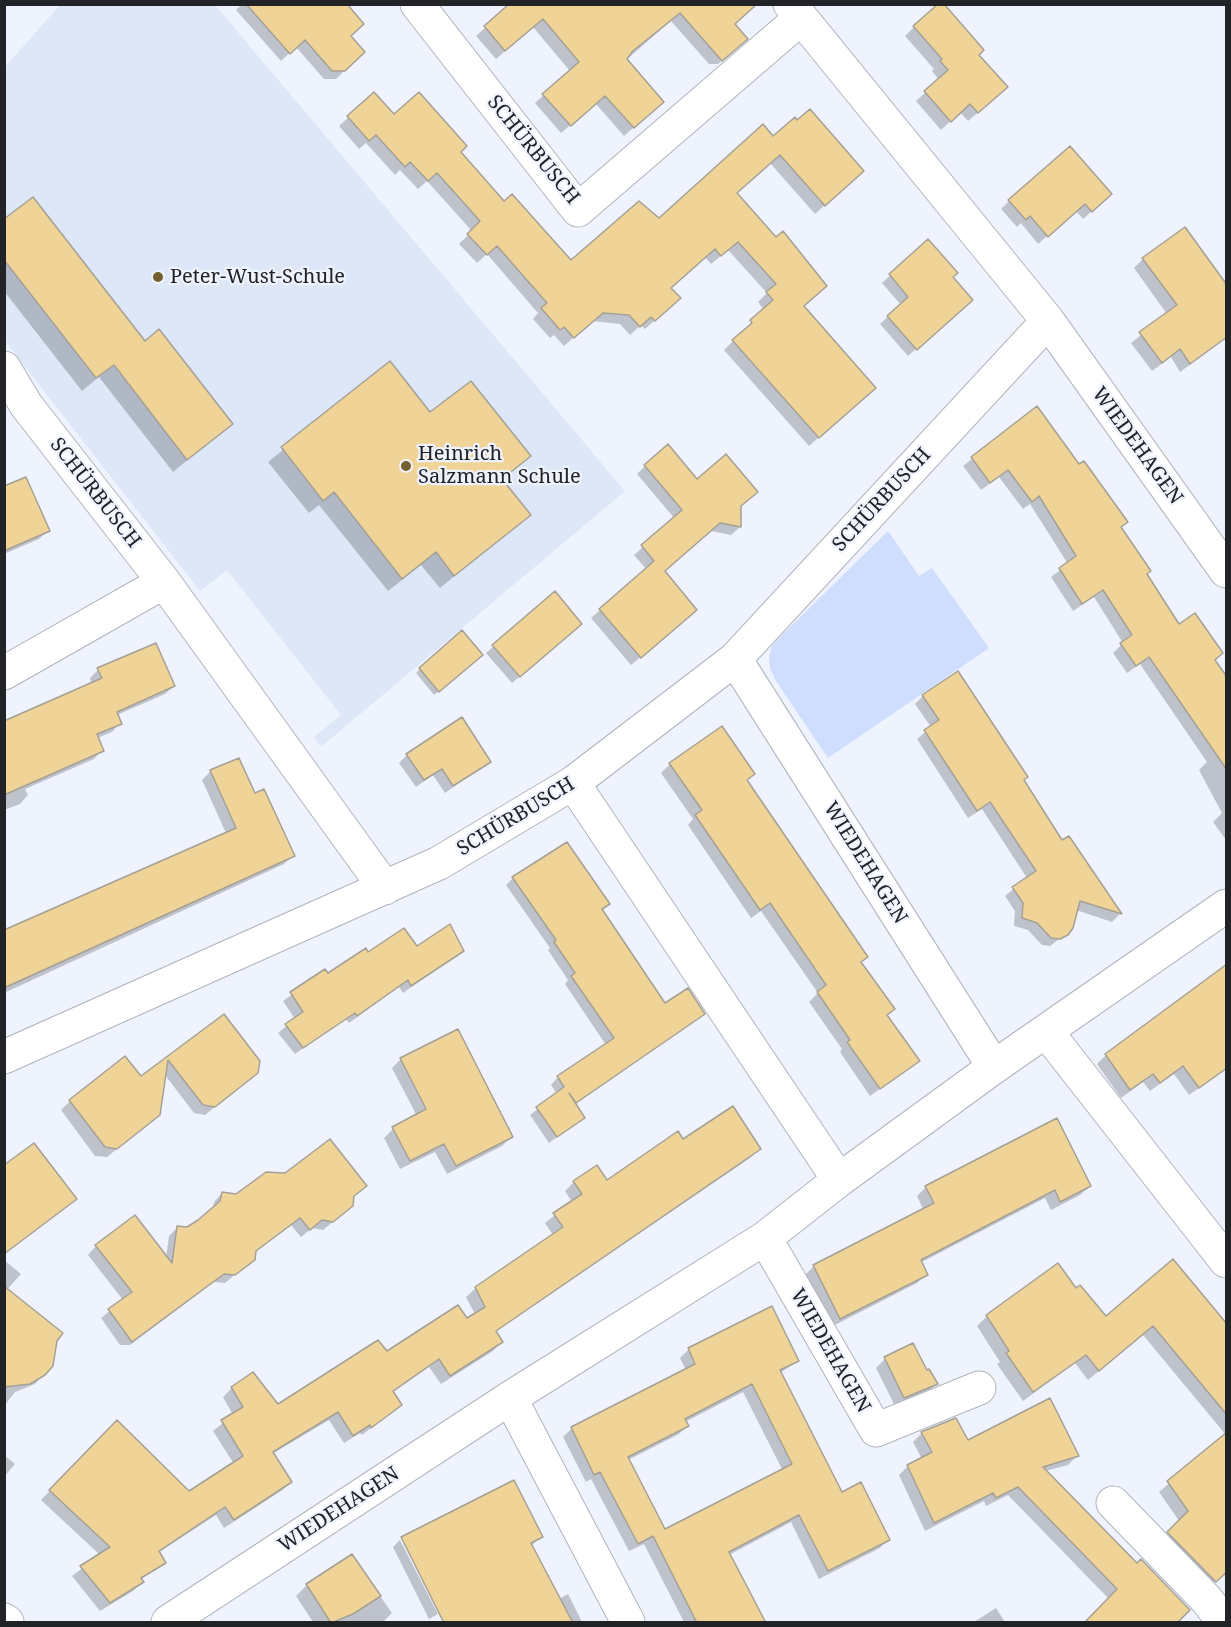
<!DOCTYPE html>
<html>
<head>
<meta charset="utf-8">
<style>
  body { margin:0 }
  #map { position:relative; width:1231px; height:1627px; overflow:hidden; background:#eef3fd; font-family:"Noto Serif",serif }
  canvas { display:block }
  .frame { position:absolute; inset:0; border:6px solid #212327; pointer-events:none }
</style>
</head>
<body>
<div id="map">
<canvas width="1231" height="1627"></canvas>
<div class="frame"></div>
</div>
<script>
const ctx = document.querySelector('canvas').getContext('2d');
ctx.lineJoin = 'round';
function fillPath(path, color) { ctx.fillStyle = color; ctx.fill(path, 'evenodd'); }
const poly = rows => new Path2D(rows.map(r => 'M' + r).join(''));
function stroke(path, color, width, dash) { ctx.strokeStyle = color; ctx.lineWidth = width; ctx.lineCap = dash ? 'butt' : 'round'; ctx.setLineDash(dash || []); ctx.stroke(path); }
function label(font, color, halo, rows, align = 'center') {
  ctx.font = font + ' "Noto Serif",serif'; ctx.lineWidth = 4.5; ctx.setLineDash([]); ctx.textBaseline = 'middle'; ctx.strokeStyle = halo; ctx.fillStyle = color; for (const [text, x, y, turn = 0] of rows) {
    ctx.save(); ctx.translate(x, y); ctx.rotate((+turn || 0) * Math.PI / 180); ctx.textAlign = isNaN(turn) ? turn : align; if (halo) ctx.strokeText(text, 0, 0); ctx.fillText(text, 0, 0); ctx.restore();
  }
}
fillPath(poly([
  [60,5,215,5,625,491,321,747,314,737,341,715,227,570,200,591,5,341,5,67]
]), '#dee7f7');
fillPath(poly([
  [888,531,919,576,932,568,989,648,828,758,776,681,770,668,769,657,772,646,781,636]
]), '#cfdefe');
fillPath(poly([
  [242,4,345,4,349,36,363,52,336,79,324,79,296,47,281,61,236,10],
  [511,4,744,4,734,24,738,47,718,64,709,64,671,21,626,60,653,110,624,136,596,104,561,133,535,103,570,71,533,27,496,59,476,36],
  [914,27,977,55,997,96,968,121,960,112,941,130,916,101,939,80,932,71,934,69,905,36],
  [374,94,394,117,459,152,504,203,571,262,659,220,772,138,853,180,815,214,770,163,735,193,802,306,865,397,809,446,724,350,764,310,758,302,767,293,728,250,711,264,705,257,670,288,670,307,645,329,641,325,630,335,620,324,592,321,564,346,554,335,550,338,533,319,538,313,487,254,477,263,459,244,472,231,427,181,418,189,400,170,395,175,366,143,359,149,339,126],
  [1009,201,1102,202,1083,219,1076,211,1038,244,1021,223,1017,227,1001,209],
  [4,221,144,343,231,424,173,472,99,377,82,391,4,291],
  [928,241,952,278,963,308,908,356,880,324,901,305,882,283],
  [1143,259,1226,285,1226,338,1180,372,1171,357,1152,371,1131,343,1167,314,1134,268],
  [390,364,430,414,529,456,501,481,529,515,440,588,421,565,388,591,319,505,309,513,268,462],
  [1037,408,1120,528,1179,626,1213,661,1226,680,1226,840,1213,822,1222,813,1199,770,1207,762,1140,664,1127,673,1113,653,1123,643,1094,597,1073,611,1051,577,1068,564,1030,504,1023,509,999,477,981,490,963,466],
  [645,466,697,481,756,492,740,507,740,527,731,535,711,531,663,572,687,618,631,665,591,618,647,570,634,555,675,519,637,474],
  [4,488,48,531,39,539,4,554],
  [555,593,573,631,512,683,486,653],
  [477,659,434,695,416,673,420,669],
  [98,670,174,686,165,694,117,715,120,723,112,732,97,738,102,750,94,759,25,789,28,795,20,804,4,810,4,723,92,684,90,678],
  [923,696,1022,781,1062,842,1069,838,1120,914,1112,922,1076,910,1069,931,1050,946,1042,945,1028,930,1014,926,1015,911,1005,896,1027,878,982,809,968,818,917,739,931,727,915,704],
  [407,755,489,761,445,793,433,775,416,787,399,763],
  [238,760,254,795,293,855,284,864,4,993,4,932,226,833,202,780,210,772],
  [670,764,753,774,746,781,866,957,860,963,886,1016,918,1061,870,1096,840,1052,842,1049,809,1002,818,993,761,911,751,918,688,825,693,819,661,773],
  [513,878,608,904,601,911,665,1005,703,1014,574,1104,583,1118,549,1143,530,1115,557,1094,551,1085,558,1077,606,1045,565,984,568,980,548,950,550,948,506,885],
  [416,948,462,951,403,993,399,987,349,1023,346,1019,295,1054,278,1033,295,1019,283,1001,325,971,328,975,368,954],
  [1226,972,1226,1073,1225,1070,1189,1095,1174,1074,1150,1091,1143,1082,1121,1098,1097,1064,1106,1055],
  [223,1016,257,1072,205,1115,194,1113,165,1075,159,1115,107,1157,95,1156,61,1110,70,1101,141,1078],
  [401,1059,511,1137,502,1146,447,1174,435,1152,400,1169,384,1138,393,1129,417,1116,392,1068],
  [683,1141,759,1149,750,1158,495,1332,501,1342,493,1351,441,1384,429,1367,392,1393,400,1405,362,1435,360,1433,344,1443,329,1420,272,1454,290,1482,281,1491,224,1528,216,1515,158,1553,164,1562,140,1580,142,1582,133,1591,100,1611,72,1576,100,1555,41,1500,117,1422,189,1492,234,1464,213,1431,233,1415,223,1397,232,1388,253,1374,278,1406,387,1353,467,1320,475,1314,466,1297,476,1288,553,1235,545,1223,572,1202,565,1191,574,1182,606,1182],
  [4,1167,75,1199,4,1254],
  [365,1186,353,1197,352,1206,323,1230,312,1228,301,1237,291,1225,254,1253,253,1259,225,1283,214,1282,130,1345,120,1345,101,1318,123,1300,88,1255,96,1246,166,1258,169,1236,178,1227,187,1229,213,1209,214,1202,222,1193,237,1195],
  [1090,1186,1080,1195,1051,1210,1045,1198,920,1263,926,1274,917,1283,831,1327,805,1275,814,1266,923,1209,917,1196,926,1187],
  [4,1260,21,1274,4,1293],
  [1076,1290,1106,1318,1226,1326,1226,1569,1205,1591,1159,1543,1180,1522,1159,1492,1226,1435,1143,1335,1088,1380,1075,1363,1023,1401,997,1364,1000,1362,977,1326,987,1316],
  [4,1307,56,1340,44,1374,35,1384,15,1392,4,1406],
  [912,1345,926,1372,936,1384,927,1393,895,1406,876,1368,885,1359],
  [689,1349,798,1361,780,1373,841,1494,888,1539,880,1548,819,1579,791,1522,729,1555,766,1622,684,1622,644,1544,629,1551,591,1479,586,1482,563,1437,572,1428,686,1370,680,1358],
  [743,1392,783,1471,665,1531,628,1460,679,1434,687,1426,685,1422],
  [922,1433,1077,1456,1068,1465,1045,1471,1137,1565,1141,1561,1109,1599,1008,1495,986,1506,984,1501,925,1531,899,1475,908,1466,922,1459,913,1442],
  [4,1455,15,1464,4,1477],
  [513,1482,541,1537,532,1545,559,1599,568,1594,582,1622,479,1622,404,1539,401,1539],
  [400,1540,438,1614,429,1619,393,1547],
  [352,1556,392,1613,383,1622,313,1622,296,1596,307,1585],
  [996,1608,1005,1622,974,1622]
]), '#0003');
const building = poly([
  [246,4,347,4,364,24,351,36,365,52,345,71,332,71,305,40,290,54,246,4],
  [509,4,757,4,735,24,748,39,722,61,680,13,633,51,627,59,664,102,634,128,605,96,571,126,542,94,579,62,543,19,505,51,484,26,509,4],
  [938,4,944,4,984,50,979,55,1008,87,978,113,970,104,951,122,924,91,948,70,940,61,942,59,913,26,938,4],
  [374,92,394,114,419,92,467,146,461,152,504,201,512,194,571,260,639,201,659,218,763,124,773,136,795,117,797,120,810,109,864,171,825,206,780,155,737,193,776,237,783,231,827,286,804,306,876,388,819,438,732,340,752,323,750,320,773,300,766,292,776,284,738,242,721,256,715,249,671,288,681,298,655,321,651,317,640,327,629,315,603,313,574,338,564,327,560,330,541,308,547,303,497,246,487,255,467,234,480,221,437,173,428,181,410,162,405,167,376,135,369,141,347,116,374,92],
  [1070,146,1112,194,1092,212,1085,204,1048,237,1030,216,1026,220,1008,200,1070,146],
  [33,197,145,341,159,329,233,424,187,460,114,365,96,378,4,260,4,219,33,197],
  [1185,227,1227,285,1227,337,1190,364,1180,349,1162,363,1139,332,1177,305,1142,258,1185,227],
  [928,239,958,273,953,277,973,300,917,350,887,316,908,297,889,274,928,239],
  [390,361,430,412,471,381,531,456,502,479,531,515,454,576,436,552,402,579,334,492,323,501,281,447,390,361],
  [1037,406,1079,464,1084,461,1128,522,1121,527,1151,571,1147,574,1179,624,1195,613,1223,653,1215,660,1227,677,1227,770,1149,657,1136,666,1120,643,1132,635,1103,590,1082,604,1059,568,1076,556,1039,496,1032,502,1008,470,990,483,971,457,1037,406],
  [668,444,697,479,726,454,758,492,741,506,741,527,720,523,665,571,697,610,641,658,599,609,654,561,641,545,682,510,644,465,668,444],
  [26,477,50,531,4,551,4,486,26,477],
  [555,591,582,624,520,677,492,645,555,591],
  [462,630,483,655,439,692,419,668,462,630],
  [156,643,175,686,117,712,122,724,97,734,104,751,4,795,4,721,102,678,97,668,156,643],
  [958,671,1028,777,1024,780,1062,840,1069,836,1122,914,1080,901,1073,928,1068,935,1060,939,1051,938,1037,923,1022,918,1023,903,1012,887,1036,871,990,802,977,811,924,730,939,720,922,695,958,671],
  [462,717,491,762,453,786,442,769,424,780,406,754,462,717],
  [722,726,755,774,747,780,868,957,861,962,895,1009,887,1015,920,1061,880,1089,847,1042,850,1040,817,992,826,985,770,903,760,910,695,815,702,810,669,763,722,726],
  [239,758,255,793,264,789,295,856,4,988,4,930,236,828,210,770,239,758],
  [567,842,610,904,602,909,665,1003,688,988,705,1014,576,1103,569,1093,585,1118,557,1137,536,1107,564,1087,557,1076,614,1038,571,976,575,973,554,942,556,940,512,877,567,842],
  [450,924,464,951,411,986,408,980,357,1016,355,1013,303,1048,285,1024,303,1012,290,992,325,969,328,973,366,948,368,952,404,928,417,946,450,924],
  [1227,964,1227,1068,1199,1088,1183,1066,1160,1083,1153,1074,1130,1090,1105,1054,1227,964],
  [224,1014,260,1061,258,1073,215,1107,203,1105,168,1060,160,1115,117,1149,105,1147,69,1100,125,1056,141,1076,224,1014],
  [458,1029,513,1137,456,1166,444,1144,410,1161,392,1127,426,1109,400,1058,458,1029],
  [733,1106,761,1149,496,1331,503,1342,450,1376,439,1359,393,1391,402,1405,371,1428,370,1425,353,1436,338,1412,273,1452,292,1482,234,1520,225,1507,159,1551,166,1563,141,1578,144,1582,110,1603,80,1566,110,1547,49,1490,117,1420,189,1491,243,1456,221,1420,243,1407,231,1387,253,1372,278,1404,378,1340,387,1351,458,1305,467,1318,485,1307,475,1287,563,1227,553,1213,582,1194,573,1181,597,1165,607,1180,678,1131,683,1139,733,1106],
  [1057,1118,1091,1186,1060,1202,1055,1190,921,1260,928,1275,840,1319,813,1265,934,1203,925,1186,1057,1118],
  [330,1139,367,1186,354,1196,353,1206,333,1222,322,1220,310,1230,300,1218,256,1251,255,1260,235,1275,224,1274,132,1342,108,1309,132,1292,95,1245,135,1215,172,1263,177,1226,187,1227,198,1220,220,1201,222,1192,236,1194,266,1172,285,1173,330,1139],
  [34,1143,77,1199,4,1254,4,1165,34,1143],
  [1173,1259,1227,1324,1227,1415,1153,1326,1099,1371,1086,1355,1033,1392,1006,1353,1009,1351,986,1315,1058,1263,1076,1288,1080,1285,1106,1316,1173,1259],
  [4,1286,63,1333,57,1341,53,1366,45,1375,30,1384,4,1387,4,1286],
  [772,1306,799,1361,780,1370,842,1492,861,1482,890,1540,828,1571,799,1515,729,1552,766,1623,697,1623,653,1536,638,1544,600,1472,594,1475,571,1427,695,1364,688,1348,772,1306],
  [752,1384,792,1464,665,1529,628,1457,689,1426,685,1419,752,1384],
  [913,1343,927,1370,929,1369,938,1384,904,1398,884,1357,913,1343],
  [1050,1398,1079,1456,1043,1467,1137,1563,1141,1559,1190,1610,1177,1623,1084,1623,1117,1589,1018,1487,996,1498,993,1493,934,1523,907,1465,932,1452,921,1432,956,1418,968,1440,1050,1398],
  [1227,1432,1227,1572,1216,1582,1167,1532,1188,1511,1167,1481,1227,1432],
  [514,1480,543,1537,531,1543,573,1623,444,1623,401,1537,514,1480],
  [352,1554,381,1596,353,1614,331,1623,306,1584,352,1554]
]);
fillPath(building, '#f0d497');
stroke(building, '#a4a096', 1.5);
const minor = poly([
  [417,4,578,210,801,18],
  [1048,321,1226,571],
  [4,368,26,405,164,582,385,888],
  [735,659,994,1067],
  [4,673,164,582],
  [573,783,839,1180],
  [1046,1031,1226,1261],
  [4,1057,439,863,573,783,735,659,1048,321,790,4],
  [765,1238,876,1430,979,1388],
  [510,1398,628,1622],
  [1113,1503,1206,1599,1224,1622],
  [4,1620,7,1622],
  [168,1622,510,1398,765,1238,839,1180,994,1067,1226,906]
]);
stroke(minor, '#afb4bd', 35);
stroke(minor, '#fff', 33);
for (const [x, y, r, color] of [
  [158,277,6,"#745f2f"],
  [406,466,6,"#745f2f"]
]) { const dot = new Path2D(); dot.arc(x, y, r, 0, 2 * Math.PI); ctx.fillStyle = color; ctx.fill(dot); stroke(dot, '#eef3fd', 2); }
label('20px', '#212327', '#eef3fd', [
  ["SCHÜRBUSCH",533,150,51],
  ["WIEDEHAGEN",1137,446,54],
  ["SCHÜRBUSCH",95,493,52],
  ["SCHÜRBUSCH",882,500,-47],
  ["SCHÜRBUSCH",516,817,-31],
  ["WIEDEHAGEN",865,863,58],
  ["WIEDEHAGEN",830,1351,60],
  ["WIEDEHAGEN",339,1510,-33]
]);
label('20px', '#212327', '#eef3fd', [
  ["Peter-Wust-Schule",170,277],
  ["Heinrich",418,454],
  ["Salzmann Schule",418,477]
], 'left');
</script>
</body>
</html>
